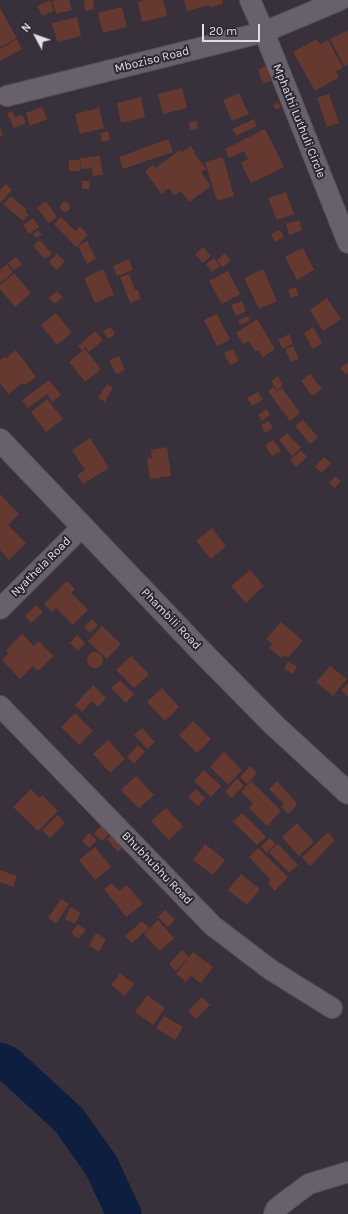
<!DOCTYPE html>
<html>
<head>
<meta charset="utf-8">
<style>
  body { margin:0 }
  #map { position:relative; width:348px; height:1214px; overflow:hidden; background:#38303a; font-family:Karla,sans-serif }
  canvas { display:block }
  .north { position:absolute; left:16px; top:16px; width:40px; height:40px; -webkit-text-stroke:3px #2d2630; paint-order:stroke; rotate:311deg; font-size:11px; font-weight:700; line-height:16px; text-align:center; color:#e2dee4 }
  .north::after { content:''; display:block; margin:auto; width:14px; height:18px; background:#e2dee4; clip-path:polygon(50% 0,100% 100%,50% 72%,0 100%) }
  .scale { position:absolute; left:202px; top:24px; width:58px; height:18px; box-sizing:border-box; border:2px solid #e2dee4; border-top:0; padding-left:5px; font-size:12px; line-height:14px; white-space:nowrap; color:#e2dee4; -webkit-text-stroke:3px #2d2630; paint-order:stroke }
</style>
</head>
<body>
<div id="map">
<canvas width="348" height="1214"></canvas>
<div class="north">N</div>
<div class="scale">20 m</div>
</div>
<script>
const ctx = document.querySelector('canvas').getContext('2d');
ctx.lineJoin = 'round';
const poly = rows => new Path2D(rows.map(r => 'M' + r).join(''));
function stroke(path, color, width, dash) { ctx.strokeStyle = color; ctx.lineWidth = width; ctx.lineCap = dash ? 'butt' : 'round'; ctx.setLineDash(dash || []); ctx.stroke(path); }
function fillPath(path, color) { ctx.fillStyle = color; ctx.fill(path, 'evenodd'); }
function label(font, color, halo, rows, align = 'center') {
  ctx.font = font + ' Karla,sans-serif'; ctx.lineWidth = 4; ctx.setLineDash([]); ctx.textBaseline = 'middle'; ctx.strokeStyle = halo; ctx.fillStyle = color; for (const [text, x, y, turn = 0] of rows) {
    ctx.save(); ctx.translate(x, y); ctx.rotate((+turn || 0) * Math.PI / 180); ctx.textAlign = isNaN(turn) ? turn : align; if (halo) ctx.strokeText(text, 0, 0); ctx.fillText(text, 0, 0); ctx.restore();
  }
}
stroke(poly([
  [0,1060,7,1063,69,1120,101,1165,124,1214]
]), '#0d1e3e', 35);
fillPath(poly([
  [50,0,54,11,42,16,37,6],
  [57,0,69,0,72,10,56,14,52,1],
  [84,0,93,0,94,9,85,11],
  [145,0,163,0,167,16,142,22,138,2],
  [184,0,222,0,223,4,211,7,210,5,187,11],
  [122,7,127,27,103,33,98,13],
  [0,8,17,38,1,47,0,45],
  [77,17,81,36,57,42,52,23],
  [348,30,348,64,344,66,330,39],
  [17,39,22,49,0,61,0,49],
  [317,39,320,44,328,40,343,68,336,71,339,77,315,91,293,52],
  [266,66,271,81,263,84,258,70],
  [182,88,187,108,163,114,158,94],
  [239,93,249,114,232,121,223,100],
  [329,94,339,123,327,127,317,98],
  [141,97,145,117,121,123,117,103],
  [278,102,281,107,276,110,273,105],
  [42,107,47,119,30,126,26,113],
  [99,108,104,128,80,134,75,114],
  [12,111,15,117,22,115,26,123,14,128,7,113],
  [254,119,257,126,236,136,232,129],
  [197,121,198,129,190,130,189,122],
  [0,126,3,136,0,137],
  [265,129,284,167,251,183,241,163,248,159,244,151,229,158,225,149],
  [108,131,110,140,102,142,100,133],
  [168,139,173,152,123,169,119,157],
  [191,146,195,152,194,153,206,169,201,172,211,186,189,202,181,191,174,196,169,188,161,194,145,171,153,165,155,168,180,150,182,152],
  [100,156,103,175,93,176,92,168,81,169,80,158],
  [223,157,234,196,217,201,205,162],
  [69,160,80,160,80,171,69,171],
  [82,181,90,181,89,189,82,189],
  [6,184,12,190,0,203,0,190],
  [286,192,294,214,277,220,268,198],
  [11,196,27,210,25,212,29,215,23,221,3,204],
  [46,201,57,217,49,223,37,208],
  '60 207a5 5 0 1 1 10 0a5 5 0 1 1-10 0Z',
  [61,217,75,231,80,227,88,235,76,247,54,224],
  [33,218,39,227,29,234,23,225],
  [299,220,302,230,289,235,286,224],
  [38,230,42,235,36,238,33,234],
  [280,230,284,237,275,242,271,234],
  [40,240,52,254,45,259,33,246],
  [87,241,96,259,87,264,78,246],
  [203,247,211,256,203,263,195,254],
  [303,248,314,270,297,280,285,257],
  [225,253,231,261,222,267,217,260],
  [57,254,65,261,57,270,49,262],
  [16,257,22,264,14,270,8,263],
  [214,258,220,266,212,272,206,264],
  [129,259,133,270,117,276,113,266],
  [7,264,13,272,0,283,0,270],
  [103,269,114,295,95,303,84,278],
  [263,269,277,301,259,309,244,278],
  [228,271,240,294,222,304,209,281],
  [14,273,31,293,15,307,0,289,0,285],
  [129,274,135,290,138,290,141,299,130,303,120,277],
  [295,287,299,295,291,298,288,290],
  [57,291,63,297,55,304,49,298],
  [327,298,341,319,323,331,310,310],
  [242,301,246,312,236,316,231,305],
  [56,313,72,333,57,345,41,325],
  [217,314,230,340,217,346,204,320],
  [248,316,250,321,240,325,238,320],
  [257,319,275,349,263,357,258,350,255,352,249,341,243,344,236,333],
  [111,327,115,334,108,339,103,331],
  [313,327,322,343,313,349,304,333],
  [95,331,103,340,89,352,85,347,82,351,78,346],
  [289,334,293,343,283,349,278,340],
  [293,346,299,359,291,362,285,349],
  [85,349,101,369,85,382,69,362],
  [233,349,239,361,230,365,224,353],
  [16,350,36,377,25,385,23,383,8,394,0,383,0,360,4,357,6,358],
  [119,356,125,370,116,374,109,360],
  [347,363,348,364,348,373,346,375,340,368],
  [310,374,322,389,312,396,301,381],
  [278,376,283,385,277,390,271,381],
  [49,380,61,395,52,402,47,394,28,408,22,400],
  [107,384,113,387,105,402,98,398],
  [273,387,277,391,282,388,300,413,290,421,268,391],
  [258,392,263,400,252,406,247,398],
  [47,399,63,419,46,432,31,412],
  [266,409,270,415,262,421,258,415],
  [303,420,318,437,310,444,295,426],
  [269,421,273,428,265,433,261,425],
  [287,433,301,448,292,456,279,440],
  [90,438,109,468,83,484,77,475,85,470,72,450],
  [273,440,281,451,272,456,265,445],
  [167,447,171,476,150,479,147,458,152,458,151,450],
  [301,450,307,457,296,467,290,460],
  [324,457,331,463,322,473,315,467],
  [335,476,341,481,335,488,329,483],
  [0,494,19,514,8,525,26,543,9,560,0,550],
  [212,528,226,546,211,559,196,541],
  [250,570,264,586,246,603,231,586],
  [67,581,75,589,71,593,88,610,73,625,56,608,52,612,44,604],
  [36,605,43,612,31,623,25,616],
  [92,619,98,625,90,633,84,627],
  [281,622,303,641,288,658,285,655,281,658,269,648,273,644,266,639],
  [102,626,121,644,107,659,88,641],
  [22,634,34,646,39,641,53,656,38,671,33,666,20,679,2,660,9,653,6,650],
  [77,635,85,643,78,651,70,643],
  '87 660a8 8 0 1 1 16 0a8 8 0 1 1-16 0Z',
  [131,656,149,674,134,688,116,670],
  [288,662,297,666,293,674,284,669],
  [330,666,347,679,333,696,316,682],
  [120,680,134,694,126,703,111,688],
  [347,684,348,685,348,697,341,690],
  [93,685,106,698,98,707,92,701,82,712,75,705],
  [162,688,179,707,165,721,147,702],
  [75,713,93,731,79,745,61,727],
  [193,721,211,739,197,753,179,735],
  [142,728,155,742,147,749,134,735],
  [108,740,125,759,110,773,93,754],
  [138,745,145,752,134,764,127,757],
  [224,752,242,770,228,785,210,767],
  [250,766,257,773,247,784,240,777],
  [204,770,221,786,211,797,194,781],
  [136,776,154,795,139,808,121,790],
  [237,778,244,785,232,798,225,792],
  [251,781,281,811,267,826,249,808,253,803,241,792],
  [277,781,296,802,295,802,297,805,288,814,281,807,284,804,269,789],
  [31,789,40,798,42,795,58,811,38,831,13,807],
  [196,789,205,798,198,806,188,797],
  [166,808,183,826,169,840,151,821],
  [242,813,266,837,257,845,233,822],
  [58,815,65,823,50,838,42,830],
  [297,823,314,842,299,856,282,837],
  [101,826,109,834,102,841,94,834],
  [328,832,335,840,310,866,302,857],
  [89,833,97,840,90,848,82,842],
  [112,835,123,847,118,852,107,839],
  [270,838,276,844,266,853,261,846],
  [205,844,225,860,213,875,193,860],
  [278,844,298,865,289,873,269,852],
  [95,847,111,867,95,880,79,860],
  [258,848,288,877,275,891,268,883,271,880,249,857],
  [0,870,17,876,13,887,0,882],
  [241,874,260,889,247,905,228,890],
  [112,883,119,891,127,885,143,904,126,917,104,889],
  [61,899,69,904,56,924,48,918],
  [70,907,81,913,75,924,65,919],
  [165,910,175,919,168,927,158,917],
  [158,920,174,938,160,951,144,934],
  [142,921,149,928,132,943,125,936],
  [78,924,86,930,78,939,71,933],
  [96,933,106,939,99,952,89,946],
  [182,950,189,957,176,971,169,964],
  [193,952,213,967,201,983,191,976,186,982,176,974],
  [120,973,134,984,125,996,111,985],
  [147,995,165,1008,153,1025,135,1012],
  [202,997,210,1005,196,1019,188,1011],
  [164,1016,183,1027,175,1040,156,1028]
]), '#65392f');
const minor = poly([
  [250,0,264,32,348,243],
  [7,96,264,32,340,0],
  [0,609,83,526],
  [0,706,213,926,271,970,332,1008],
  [274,1214,276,1209,294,1195,309,1184,348,1172]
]);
const tertiary = poly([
  [0,440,201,651,274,725,348,793]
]);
stroke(minor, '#564f58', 22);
stroke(tertiary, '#564f58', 24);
stroke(minor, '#68606b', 20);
stroke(tertiary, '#68606b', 22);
label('12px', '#e2dee4', '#2d2630', [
  ["Mboziso Road",152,60,-14],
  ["Mphathi Luthuli Circle",299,121,68],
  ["Nyathela Road",41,567,-45],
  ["Phambili Road",171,619,46],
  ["Bhubhubhu Road",157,868,46]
]);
</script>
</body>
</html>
